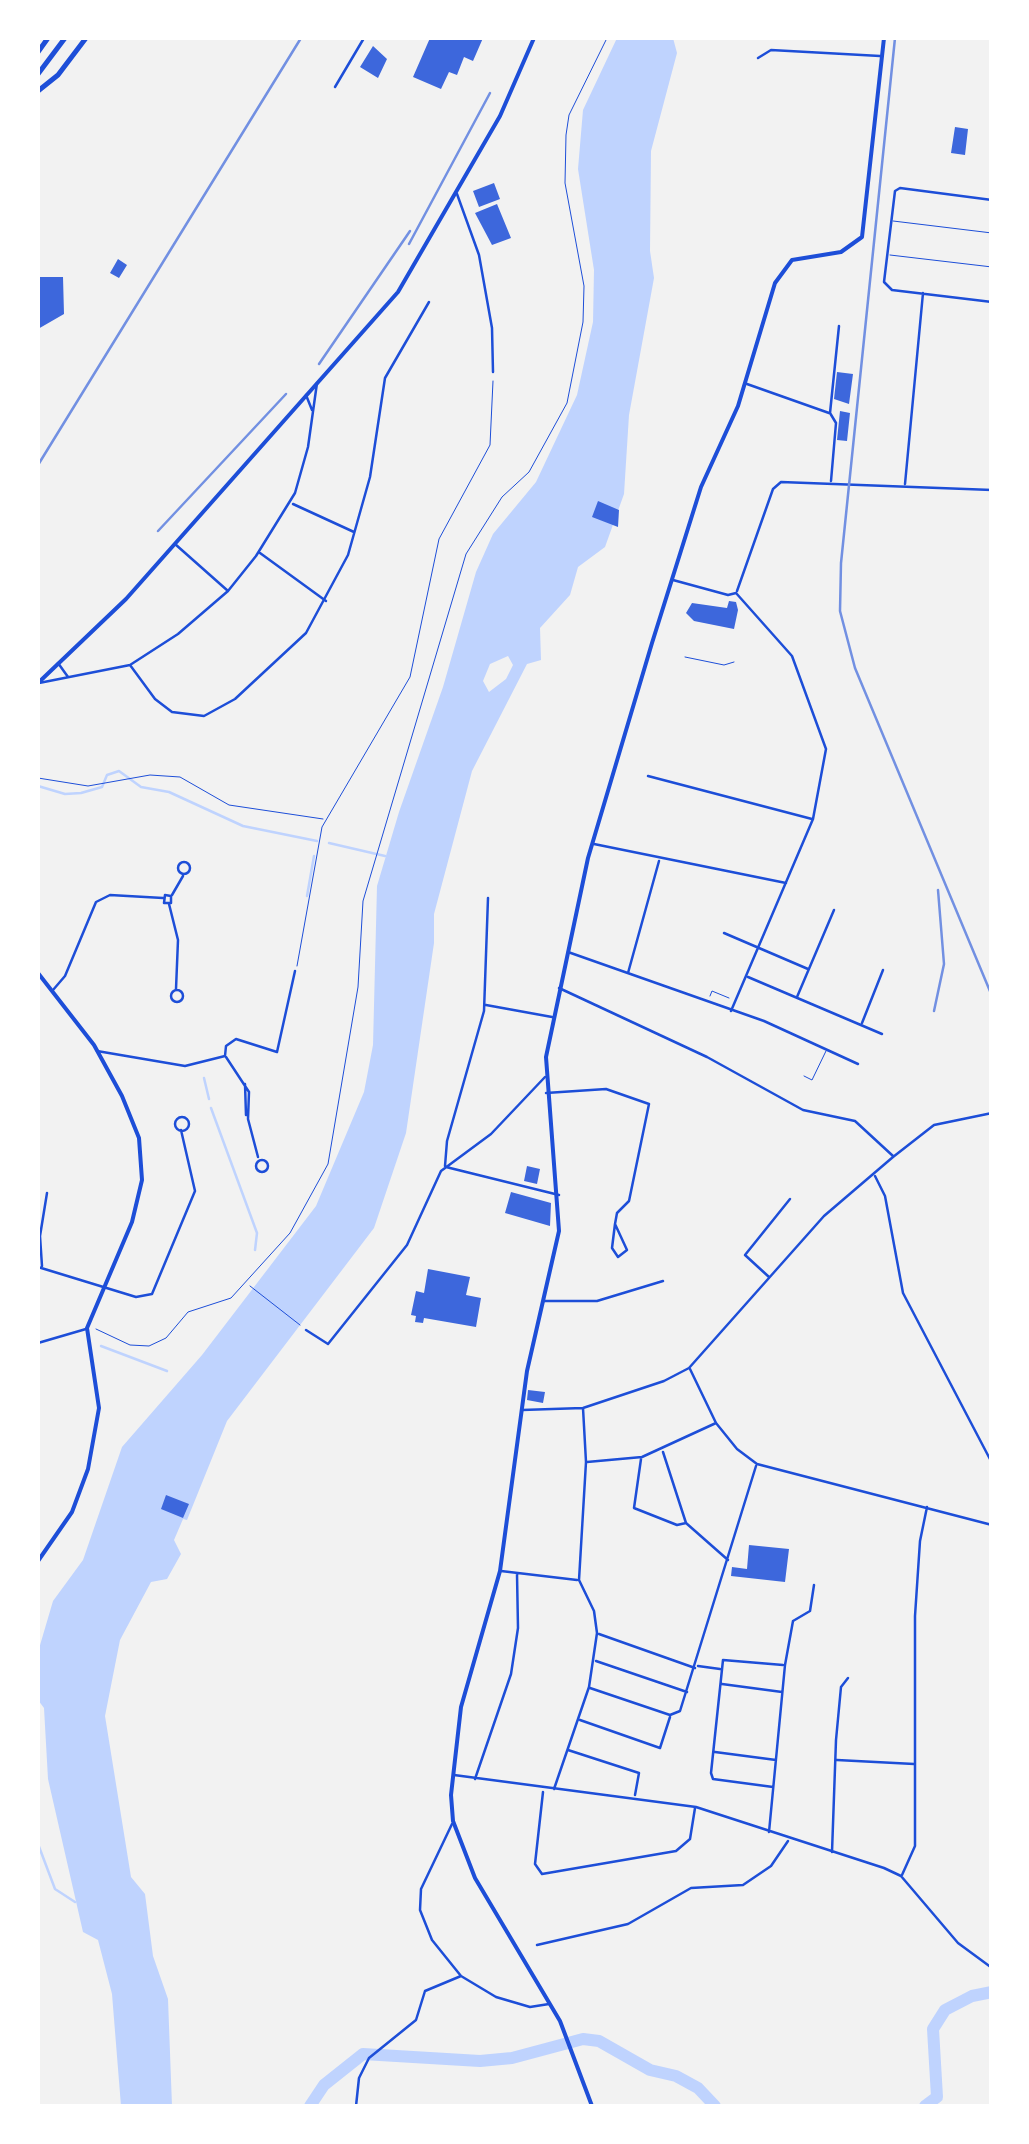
<!DOCTYPE html>
<html>
<head>
<meta charset="utf-8">
<style>
  body { margin:0 }
  #map { position:relative; width:1029px; height:2144px; overflow:hidden; background:#f2f2f2; font-family:"Asap Condensed",sans-serif }
  canvas { display:block }
  .frame { position:absolute; inset:0; border:40px solid #fff; pointer-events:none }
</style>
</head>
<body>
<div id="map">
<canvas width="1029" height="2144"></canvas>
<div class="frame"></div>
</div>
<script>
const ctx = document.querySelector('canvas').getContext('2d');
ctx.lineJoin = 'round';
function fillPath(path, color) { ctx.fillStyle = color; ctx.fill(path, 'evenodd'); }
const poly = rows => new Path2D(rows.map(r => 'M' + r).join(''));
function stroke(path, color, width, dash) { ctx.strokeStyle = color; ctx.lineWidth = width; ctx.lineCap = dash ? 'butt' : 'round'; ctx.setLineDash(dash || []); ctx.stroke(path); }
fillPath(poly([
  [617,38,673,38,677,53,651,151,650,251,654,278,629,415,624,494,605,547,578,567,570,595,540,628,541,660,527,664,472,771,434,914,434,943,406,1133,374,1228,227,1421,187,1520,183,1519,174,1540,181,1554,167,1579,151,1582,120,1640,105,1716,131,1877,145,1894,153,1956,168,1999,172,2106,121,2106,112,1994,98,1940,83,1932,48,1779,44,1708,38,1700,38,1652,53,1601,83,1560,122,1447,202,1355,316,1206,364,1092,373,1045,377,886,399,812,443,687,476,572,493,534,536,482,577,395,593,322,594,270,578,169,583,110],
  [508,656,513,665,506,679,489,692,483,681,490,664]
]), '#bfd3fe');
stroke(poly([
  [38,786,65,794,81,793,102,787,107,775,119,771,141,787,169,792,243,826,317,841],
  [329,843,385,856],
  [307,896,314,856],
  [204,1078,209,1099],
  [211,1108,257,1233,255,1250],
  [101,1346,167,1371],
  [38,1844,55,1889,75,1902]
]), '#bfd3fe', 2.5);
stroke(poly([
  [310,2106,324,2085,363,2054,480,2061,512,2058,583,2039,599,2041,650,2070,676,2076,698,2088,715,2106],
  [925,2106,937,2097,933,2029,945,2010,972,1996,992,1992]
]), '#bfd3fe', 12);
fillPath(poly([
  [430,38,483,38,473,61,464,57,457,75,449,72,441,89,413,77],
  [373,46,387,59,378,78,360,67],
  [955,127,968,129,965,155,951,153],
  [494,183,500,199,479,207,473,191],
  [497,204,511,238,492,245,475,213],
  [118,259,127,265,119,278,110,273],
  [38,277,63,277,64,314,38,329],
  [837,372,853,374,849,404,834,399],
  [840,411,850,413,847,441,837,440],
  [598,501,619,510,618,527,592,517],
  [729,601,736,602,738,610,734,629,694,621,686,613,692,603,727,608],
  [527,1166,540,1169,537,1184,524,1181],
  [511,1192,551,1203,550,1226,505,1213],
  [428,1269,470,1277,466,1295,481,1298,476,1327,424,1318,423,1323,415,1322,416,1316,411,1315,416,1291,424,1293],
  [528,1390,545,1392,543,1403,527,1400],
  [166,1495,189,1504,183,1518,161,1509],
  [749,1545,789,1549,785,1582,731,1576,732,1567,747,1569]
]), '#3d67dc');
stroke(poly([
  [685,657,724,665,734,662],
  [38,778,88,786,150,775,180,777,229,805,323,819],
  [297,966,322,827,410,677,439,539,490,445,493,381],
  [710,996,712,991,729,998],
  [250,1286,300,1325],
  [96,1329,130,1345,149,1346,166,1338,188,1312,231,1298,290,1233,328,1164,358,987,363,901,466,554,502,497,529,472,567,403,583,322,584,286,565,183,566,135,569,115,607,38]
]), '#1d4ed8', 1);
stroke(poly([
  [893,221,992,233],
  [890,255,992,267],
  [804,1076,812,1080,826,1051]
]), '#1d4ed8', 1);
stroke(poly([
  [758,58,771,50,880,56],
  [335,87,364,38],
  [457,194,479,255,492,328,493,372],
  [992,200,900,188,895,191,884,282,892,290,992,302],
  [747,384,829,413],
  [306,395,312,410],
  [831,481,836,423,830,413,839,326],
  [905,484,923,293],
  [293,504,354,532],
  [175,544,228,591],
  [260,553,326,601],
  [673,580,728,595,736,593],
  [737,591,773,489,781,482,992,490],
  [58,663,68,677],
  [130,665,155,699,172,712,204,716,235,699,306,633,348,555,370,477,385,378,429,302],
  [39,683,130,665,178,634,228,591,256,556,295,493,308,447,317,383],
  [648,776,812,819],
  [594,844,786,883],
  '178 868a6 6 0 1 1 12 0a6 6 0 1 1-12 0Z',
  [165,895,171,896,171,903,164,903,165,895],
  [172,895,183,876],
  [169,904,178,940,176,989],
  [724,933,808,969],
  [568,952,764,1021,858,1064],
  [628,973,659,861],
  [748,977,882,1034],
  [559,988,707,1057,803,1110,855,1121,893,1156],
  '171 996a6 6 0 1 1 12 0a6 6 0 1 1-12 0Z',
  [53,990,65,976,96,902,110,895,163,898],
  [797,997,834,910],
  [486,1005,552,1017],
  [731,1011,813,819,826,749,792,656,736,593],
  [862,1023,883,970],
  [97,1051,185,1066,225,1056,226,1046,236,1039,277,1052,295,971],
  [226,1057,249,1092,248,1119,258,1157],
  [245,1084,246,1115],
  [546,1093,606,1089,649,1104,629,1201,617,1213,615,1224,612,1248,618,1257,627,1250,615,1224],
  '175 1124a7 7 0 1 1 14 0a7 7 0 1 1-14 0Z',
  '256 1166a6 6 0 1 1 12 0a6 6 0 1 1-12 0Z',
  [445,1166,447,1141,484,1011,488,898],
  [446,1167,559,1195],
  [875,1176,885,1196,903,1293,992,1463],
  [42,1266,40,1236,47,1193],
  [38,1267,136,1297,152,1294,195,1191,181,1130],
  [769,1277,745,1255,790,1199],
  [544,1301,597,1301,663,1281],
  [306,1330,328,1344,407,1245,441,1171,491,1134,545,1077],
  [38,1343,86,1329],
  [690,1369,716,1423,737,1449,757,1464,992,1525],
  [522,1410,583,1408,664,1381,689,1368,824,1216,893,1157,934,1125,992,1113],
  [663,1452,686,1523,728,1560],
  [641,1459,634,1508,677,1525,686,1523],
  [587,1462,642,1457,716,1423],
  [501,1571,577,1580],
  [599,1634,695,1668],
  [596,1661,687,1692],
  [698,1666,720,1669],
  [722,1684,782,1692],
  [590,1688,670,1715,680,1711,756,1466],
  [580,1720,660,1748,670,1717],
  [568,1750,639,1773,635,1795],
  [715,1752,776,1760],
  [837,1760,914,1764],
  [454,1775,696,1807,884,1868,901,1876,958,1943,992,1968],
  [475,1779,511,1674,518,1628,517,1574],
  [773,1787,713,1779,711,1773,723,1660,783,1665],
  [554,1789,589,1687,597,1633,594,1611,579,1580,586,1462,583,1408],
  [543,1792,535,1864,542,1874,676,1851,690,1839,695,1808],
  [452,1824,421,1889,420,1910,432,1940,461,1976,496,1997,530,2007,549,2004],
  [769,1832,785,1665,793,1621,810,1611,814,1585],
  [832,1852,836,1740,841,1687,848,1678],
  [902,1875,915,1846,915,1616,920,1541,927,1507],
  [537,1945,628,1924,691,1888,743,1885,771,1866,788,1841],
  [356,2106,359,2078,369,2058,416,2020,425,1991,461,1976]
]), '#1d4ed8', 2.5);
stroke(poly([
  [38,683,126,599,398,292,500,116,534,38],
  [38,973,94,1045,122,1096,139,1138,142,1180,132,1222,87,1328,99,1408,88,1469,72,1512,38,1561],
  [592,2106,560,2021,475,1878,453,1821,451,1795,461,1707,500,1571,527,1371,559,1231,546,1057,588,858,652,643,701,487,738,406,775,283,792,260,841,252,862,237,884,38]
]), '#1d4ed8', 4);
stroke(poly([
  [38,52,48,38],
  [38,74,65,38],
  [38,91,58,75,86,38]
]), '#1d4ed8', 5);
stroke(poly([
  [895,38,841,563,840,611,855,668,992,996],
  [409,244,490,93],
  [319,364,410,231],
  [38,465,301,38],
  [158,531,286,394],
  [934,1011,944,964,938,890]
]), '#7290e2', 2.5);
</script>
</body>
</html>
